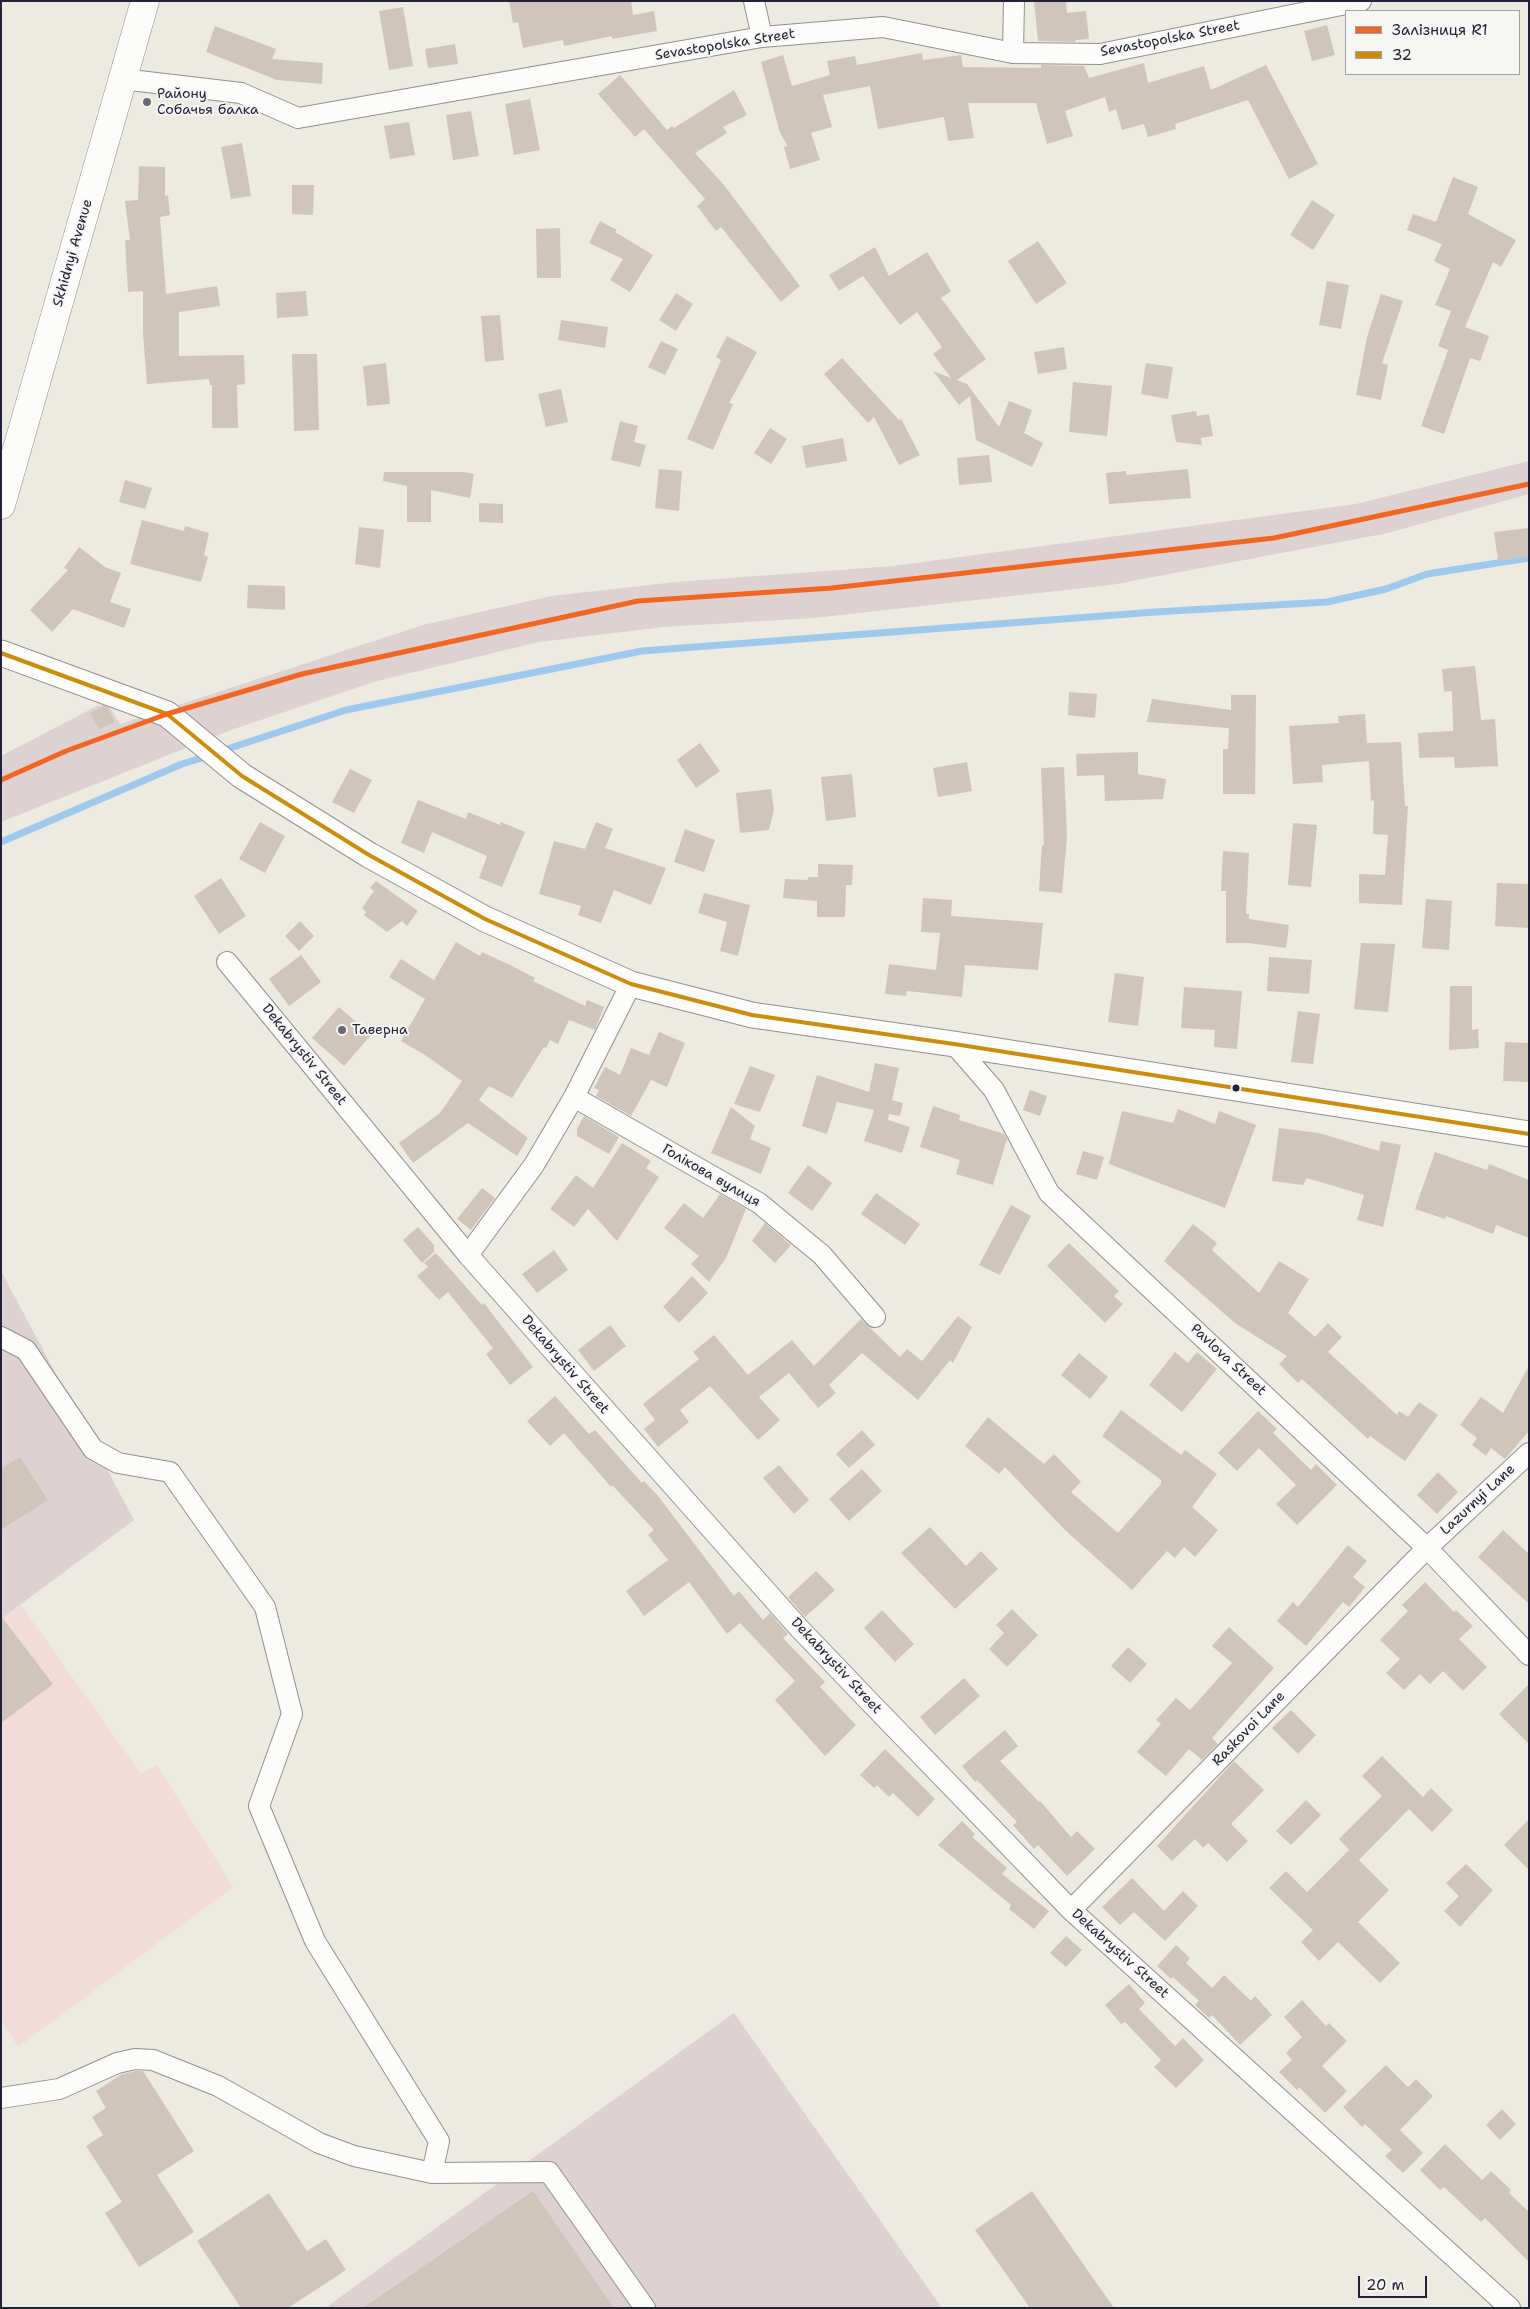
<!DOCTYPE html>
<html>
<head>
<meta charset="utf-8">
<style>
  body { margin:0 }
  #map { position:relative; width:1530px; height:2309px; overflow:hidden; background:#edeae1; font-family:"Shantell Sans",sans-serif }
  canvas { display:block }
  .frame { position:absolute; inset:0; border:2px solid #22223b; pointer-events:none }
  .legend { position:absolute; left:1345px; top:10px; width:175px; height:65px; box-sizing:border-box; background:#f6f6f2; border:1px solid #a1a1a9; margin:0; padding:6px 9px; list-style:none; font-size:15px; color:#22223b }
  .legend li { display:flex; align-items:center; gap:10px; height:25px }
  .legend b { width:25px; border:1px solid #a1a1a9 }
  .scale { position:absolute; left:1358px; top:2276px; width:69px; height:22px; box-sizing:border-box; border:2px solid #22223b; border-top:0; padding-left:6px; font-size:15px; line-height:18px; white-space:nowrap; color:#22223b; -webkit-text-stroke:4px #f6f6f2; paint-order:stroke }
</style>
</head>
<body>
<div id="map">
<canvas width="1530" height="2309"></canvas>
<div class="frame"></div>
<ul class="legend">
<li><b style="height:6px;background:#f26522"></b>Залізниця R1</li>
<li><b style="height:6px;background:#cc8c0c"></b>32</li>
</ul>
<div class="scale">20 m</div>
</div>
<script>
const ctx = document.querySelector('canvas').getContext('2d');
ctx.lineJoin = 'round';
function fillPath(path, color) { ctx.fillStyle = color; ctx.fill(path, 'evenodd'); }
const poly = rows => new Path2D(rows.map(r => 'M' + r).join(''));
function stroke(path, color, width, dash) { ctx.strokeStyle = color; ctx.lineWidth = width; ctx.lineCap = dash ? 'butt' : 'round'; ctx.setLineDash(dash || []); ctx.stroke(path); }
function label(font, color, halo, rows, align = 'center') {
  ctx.font = font + ' "Shantell Sans",sans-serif'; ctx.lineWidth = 4; ctx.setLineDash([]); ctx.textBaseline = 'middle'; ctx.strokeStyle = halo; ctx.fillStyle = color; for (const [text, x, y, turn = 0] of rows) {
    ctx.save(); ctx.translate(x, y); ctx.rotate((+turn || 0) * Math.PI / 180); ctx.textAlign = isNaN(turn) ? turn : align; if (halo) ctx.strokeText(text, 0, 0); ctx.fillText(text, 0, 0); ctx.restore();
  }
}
fillPath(poly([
  [21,1605,141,1774,157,1765,233,1887,18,2047,1,2019,1,1619]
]), '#f2dbd9');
fillPath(poly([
  [1529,461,1529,494,1388,533,1111,585,814,618,664,627,539,642,377,681,231,730,1,822,1,756,97,706,108,704,120,724,423,625,551,596,676,582,893,566,1356,504],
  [1,1271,134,1520,1,1619],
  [734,2013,942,2308,325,2308]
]), '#ded1d2');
stroke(poly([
  [221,751,346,710,642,651,1155,612,1327,602,1386,589,1427,574,1529,558],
  [1,842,182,764,208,756]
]), '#9fc9ec', 7);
fillPath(poly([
  [509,1,631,1,633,15,654,11,657,31,612,39,612,36,564,46,563,40,523,48,518,22,513,23],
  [1034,1,1066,1,1067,13,1086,11,1089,39,1075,40,1076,42,1038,41],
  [403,7,413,66,389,70,379,11],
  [1327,25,1335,55,1312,61,1304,31],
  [215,26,276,49,272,59,323,63,322,84,277,80,206,52],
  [455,44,458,64,428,68,425,49],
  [922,53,923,60,961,55,963,67,1041,68,1041,65,1084,66,1089,78,1144,63,1148,83,1204,66,1211,90,1266,65,1318,164,1289,179,1248,100,1175,124,1176,129,1148,137,1144,124,1122,130,1116,109,1109,112,1105,97,1065,111,1073,136,1047,144,1036,103,968,103,974,138,948,141,944,117,878,129,870,86,823,95,832,127,811,133,820,160,790,169,784,147,788,146,780,133,761,62,783,55,792,86,830,75,827,61,855,56,857,65],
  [620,75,667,130,672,126,674,128,734,90,747,115,723,127,727,133,695,153,724,185,800,286,781,302,721,227,716,231,697,206,705,199,644,129,635,137,598,94],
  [530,99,540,150,514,155,505,104],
  [471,111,479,156,453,160,446,115],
  [409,122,415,155,390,159,384,126],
  [242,143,251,196,231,199,221,147],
  [139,166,165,167,165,196,168,195,170,215,160,217,166,294,217,286,220,306,179,312,179,356,244,355,245,384,237,385,238,428,212,428,212,385,210,385,209,379,147,384,143,334,143,291,128,292,125,240,130,240,125,201,138,200],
  [1453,177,1478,187,1468,214,1516,240,1501,267,1493,262,1465,327,1489,336,1480,361,1470,358,1444,434,1421,426,1448,350,1438,346,1451,311,1435,305,1450,269,1434,261,1442,244,1407,230,1413,214,1436,222],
  [292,185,314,185,313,215,292,214],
  [1312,200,1335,215,1313,250,1290,235],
  [600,221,617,230,615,232,653,255,630,292,610,280,623,259,589,243],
  [560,228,561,278,537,278,536,229],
  [1038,241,1067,283,1036,304,1008,261],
  [875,247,889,276,927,252,951,291,941,298,986,359,957,380,967,384,999,427,1009,401,1032,410,1024,433,1043,443,1032,467,976,440,970,396,959,405,933,371,951,378,933,354,942,347,917,312,900,325,863,276,839,291,829,275],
  [1327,281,1349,285,1341,329,1319,325],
  [306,291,308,316,277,318,276,293],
  [676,293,693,304,676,331,659,320],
  [1381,294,1403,301,1382,363,1388,365,1381,400,1356,395,1367,337],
  [500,315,504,360,485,362,481,316],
  [561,320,608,327,605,348,558,340],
  [727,336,757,352,729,403,733,404,713,450,687,439,721,360,716,357],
  [661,341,678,349,665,375,648,367],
  [1064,347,1067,369,1038,374,1034,352],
  [292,354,317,354,319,430,294,431],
  [842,358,899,420,901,419,920,455,899,465,874,417,868,423,824,374],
  [386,363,390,404,367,406,363,366],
  [1146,363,1173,367,1168,399,1141,394],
  [1073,382,1112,386,1107,436,1069,432],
  [561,389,568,422,546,427,538,394],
  [1196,411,1197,416,1209,414,1213,436,1201,438,1202,445,1176,442,1171,415],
  [620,421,638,426,634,442,646,445,640,467,611,460],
  [770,428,787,439,771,464,754,453],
  [843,438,847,461,806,468,802,446],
  [989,455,992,482,959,485,957,458],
  [659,469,682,471,679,511,655,508],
  [1188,469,1191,498,1109,504,1106,473,1126,471,1126,475],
  [384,472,464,472,474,474,470,498,431,490,431,522,407,522,407,486,383,481],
  [125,480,152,488,145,509,119,502],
  [479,503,503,504,503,523,479,522],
  [142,520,184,531,185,526,209,533,204,555,208,557,201,582,130,564],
  [359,527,384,530,380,568,355,564],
  [1529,528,1529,556,1498,561,1494,532],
  [79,547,105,567,121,573,110,602,131,609,124,628,73,609,52,632,30,610,68,570,64,568],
  [248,585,285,586,285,610,247,608],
  [1475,666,1481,720,1495,719,1498,766,1455,768,1454,757,1419,758,1418,733,1453,731,1452,691,1444,692,1442,669],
  [1069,692,1097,694,1095,718,1068,715],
  [1231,695,1256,695,1255,794,1223,794,1223,749,1228,749,1229,728,1147,722,1152,699,1231,710],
  [104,706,108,708,115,722,99,729,90,713],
  [1365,714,1367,743,1401,742,1405,806,1408,806,1402,905,1359,903,1359,874,1385,875,1388,835,1373,834,1374,800,1371,801,1369,761,1322,765,1323,782,1293,784,1289,726,1339,723,1338,716],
  [700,743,720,771,696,788,677,760],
  [1138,752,1138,774,1166,779,1163,799,1105,801,1104,775,1077,776,1076,754],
  [967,762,972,791,938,797,933,768],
  [1064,767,1067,838,1062,893,1039,891,1042,845,1044,845,1041,768],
  [350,769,372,780,354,813,332,802],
  [852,774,856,817,826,821,821,777],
  [771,789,774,810,769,830,740,833,736,793],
  [418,800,466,819,468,812,500,825,501,822,525,832,502,887,479,878,487,856,432,832,424,853,401,843],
  [260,822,285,836,265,873,239,859],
  [596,822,613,829,605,848,666,868,651,905,614,890,601,923,578,915,581,906,539,894,554,841,585,849],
  [1293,823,1317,825,1311,887,1288,885],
  [685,829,715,840,704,872,674,862],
  [1223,851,1249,853,1246,914,1249,914,1249,919,1289,925,1286,948,1248,943,1226,943,1226,891,1221,891],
  [818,864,853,865,852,885,846,885,845,917,817,917,817,901,783,898,785,879,808,880,808,877,818,877],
  [221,878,246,916,219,934,194,896],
  [376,881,418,911,407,926,402,921,387,932,364,915,366,912,362,908,374,891,370,888],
  [1497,883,1529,884,1529,928,1495,926],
  [704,893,750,905,738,956,720,951,727,922,698,913],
  [923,898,952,900,951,916,1043,923,1038,970,965,965,962,997,907,991,906,996,885,994,889,964,936,970,940,933,921,932],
  [1426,899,1452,901,1449,950,1422,948],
  [300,921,314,936,299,951,285,936],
  [456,942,480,956,482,952,510,965,535,978,533,981,585,1006,587,1000,604,1007,595,1030,569,1020,558,1044,550,1040,546,1048,544,1047,512,1098,489,1086,479,1100,528,1138,517,1156,468,1123,413,1163,399,1143,440,1113,462,1081,425,1055,401,1041,425,999,389,977,401,959,434,980],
  [1361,943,1395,944,1388,1012,1354,1009],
  [301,955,321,982,289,1006,269,979],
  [1269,957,1312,960,1309,994,1267,991],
  [1115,973,1144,977,1138,1026,1108,1022],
  [1450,986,1472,986,1472,1030,1478,1029,1479,1048,1449,1050],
  [1184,987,1242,991,1237,1049,1214,1047,1215,1030,1181,1028],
  [339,1007,371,1035,344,1066,312,1038],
  [1298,1011,1320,1014,1313,1064,1291,1062],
  [659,1032,685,1043,667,1087,651,1080,631,1116,596,1096,599,1090,594,1088,605,1067,620,1075,631,1048,649,1055],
  [1505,1042,1529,1043,1529,1082,1503,1081],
  [875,1063,899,1068,892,1100,903,1103,900,1116,889,1114,888,1120,910,1127,902,1153,864,1141,874,1110,837,1102,827,1134,802,1126,817,1075,869,1092],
  [750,1066,775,1075,760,1112,734,1104],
  [1030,1090,1047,1096,1040,1116,1023,1110],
  [933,1106,960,1115,959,1120,1004,1134,1007,1139,993,1185,956,1174,960,1160,920,1147],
  [731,1107,755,1126,750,1139,771,1148,761,1174,711,1153],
  [1178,1109,1215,1124,1219,1111,1256,1125,1225,1208,1109,1164,1122,1111,1173,1123],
  [584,1116,619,1137,609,1154,577,1136,577,1129],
  [1279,1128,1319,1133,1379,1151,1381,1141,1401,1145,1383,1227,1357,1220,1364,1195,1307,1178,1303,1185,1272,1181],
  [622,1143,651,1161,646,1168,659,1177,617,1241,588,1209,574,1227,550,1209,576,1175,593,1188],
  [1083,1151,1104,1157,1097,1180,1076,1174],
  [1435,1152,1487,1170,1489,1164,1529,1180,1529,1238,1496,1225,1493,1234,1446,1216,1445,1219,1415,1209],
  [808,1165,832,1183,812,1211,788,1193],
  [482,1188,495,1198,471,1230,457,1219],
  [876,1193,920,1224,905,1245,861,1214],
  [720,1194,746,1209,726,1258,709,1282,691,1264,699,1256,664,1228,684,1203,703,1218],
  [1011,1205,1031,1216,1000,1275,979,1265],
  [765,1223,791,1245,775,1263,752,1241],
  [1193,1224,1217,1243,1212,1250,1259,1293,1279,1261,1309,1279,1288,1313,1315,1337,1328,1323,1342,1337,1328,1352,1397,1415,1399,1411,1408,1417,1419,1402,1438,1415,1405,1461,1370,1436,1368,1439,1302,1379,1298,1383,1279,1364,1287,1356,1235,1323,1164,1261],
  [418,1227,434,1245,434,1252,422,1263,403,1240],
  [1069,1243,1119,1291,1114,1296,1123,1304,1105,1323,1047,1266],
  [554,1250,568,1270,537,1293,522,1274],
  [436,1253,482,1305,484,1303,533,1367,510,1385,486,1354,493,1348,448,1292,439,1300,417,1276,428,1267,424,1263],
  [692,1276,708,1293,679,1323,663,1307],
  [958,1316,972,1327,953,1363,950,1360,918,1400,862,1353,829,1385,836,1393,818,1408,789,1373,759,1397,780,1420,758,1440,710,1386,680,1410,689,1422,658,1447,644,1429,655,1420,643,1404,699,1359,693,1352,714,1335,748,1375,792,1340,814,1366,861,1319,900,1357,907,1349,922,1361],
  [610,1325,626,1346,594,1371,578,1350],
  [1175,1352,1188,1363,1197,1352,1217,1369,1182,1412,1149,1385],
  [1079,1353,1108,1377,1090,1399,1061,1375],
  [1529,1366,1529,1431,1505,1459,1491,1448,1486,1456,1472,1445,1477,1438,1460,1425,1481,1397,1503,1413],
  [555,1396,589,1434,595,1430,642,1483,644,1481,658,1496,734,1596,739,1591,763,1620,770,1613,788,1634,783,1638,825,1682,820,1687,856,1725,825,1756,775,1700,795,1681,740,1623,727,1634,689,1582,644,1616,626,1591,668,1560,648,1535,654,1530,612,1485,611,1487,564,1433,550,1446,527,1421],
  [1121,1410,1181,1455,1185,1450,1217,1474,1192,1507,1218,1530,1195,1557,1184,1547,1175,1558,1167,1551,1132,1590,1065,1530,1005,1467,999,1474,965,1446,988,1417,1044,1464,1054,1454,1081,1482,1071,1492,1118,1533,1161,1484,1161,1480,1102,1436],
  [1258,1411,1277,1429,1273,1433,1311,1470,1316,1464,1337,1485,1297,1525,1276,1504,1296,1485,1259,1448,1237,1471,1218,1453],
  [862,1430,875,1445,849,1468,836,1454],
  [20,1457,48,1500,1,1530,1,1469],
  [779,1465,809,1500,794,1514,763,1478],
  [862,1469,882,1491,849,1521,829,1499],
  [1438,1472,1458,1492,1437,1514,1417,1495],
  [930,1527,966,1566,981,1551,998,1569,955,1609,901,1553],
  [1503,1530,1529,1554,1529,1604,1478,1557],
  [1348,1545,1367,1561,1353,1577,1365,1587,1349,1607,1343,1602,1306,1646,1277,1621,1293,1602,1298,1607],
  [816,1571,835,1590,805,1617,788,1597],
  [1425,1582,1454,1612,1456,1610,1473,1626,1459,1639,1487,1667,1463,1691,1443,1671,1430,1684,1420,1674,1404,1690,1386,1673,1400,1659,1380,1640,1408,1611,1402,1605],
  [1012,1609,1038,1635,1007,1667,989,1649,1004,1633,996,1625],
  [882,1610,914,1644,895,1662,864,1628],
  [1,1616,53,1684,1,1723],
  [1229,1627,1274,1668,1212,1738,1218,1744,1202,1760,1189,1749,1166,1776,1137,1752,1161,1724,1156,1720,1176,1698,1190,1710,1232,1663,1212,1646],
  [1128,1647,1147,1664,1130,1683,1111,1666],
  [964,1678,980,1696,935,1735,920,1717],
  [1529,1684,1529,1744,1499,1714],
  [1291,1710,1316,1735,1298,1754,1272,1728],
  [1005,1730,1018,1746,1000,1761,1039,1802,1040,1801,1071,1837,1077,1831,1095,1849,1067,1876,1038,1845,1034,1849,1013,1825,1017,1822,977,1780,975,1782,962,1766],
  [885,1749,935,1799,918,1817,893,1793,889,1797,877,1785,874,1788,860,1775],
  [1382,1756,1423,1797,1431,1788,1453,1810,1432,1832,1409,1809,1359,1860,1339,1839,1382,1796,1362,1776],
  [1234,1761,1264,1790,1231,1824,1248,1841,1227,1862,1208,1843,1203,1848,1195,1839,1172,1861,1157,1846],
  [1306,1800,1321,1815,1291,1845,1276,1831],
  [1529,1819,1529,1870,1504,1845],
  [962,1821,975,1834,972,1837,1007,1868,1002,1874,1049,1911,1034,1929,1009,1909,1011,1905,938,1845],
  [1349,1850,1389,1890,1358,1922,1400,1963,1380,1983,1338,1942,1319,1961,1301,1942,1313,1930,1269,1888,1286,1871,1307,1892],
  [1466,1864,1493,1890,1460,1927,1444,1911,1459,1896,1446,1883],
  [1132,1878,1164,1911,1183,1891,1198,1906,1165,1941,1134,1912,1120,1925,1102,1907],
  [1066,1936,1082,1950,1066,1967,1050,1953],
  [1176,1945,1190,1958,1186,1963,1212,1988,1224,1975,1251,2001,1255,1996,1272,2015,1240,2045,1212,2015,1209,2018,1195,2005,1199,2001,1173,1977,1171,1979,1157,1966],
  [1129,1984,1145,2003,1139,2009,1175,2046,1183,2038,1204,2060,1176,2088,1154,2067,1161,2060,1125,2022,1121,2024,1105,2005],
  [1302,2000,1326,2026,1329,2023,1347,2041,1322,2066,1347,2091,1325,2113,1299,2087,1297,2090,1279,2072,1292,2060,1286,2053,1302,2037,1284,2017],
  [1386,2065,1408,2087,1416,2079,1433,2096,1400,2130,1423,2153,1403,2173,1385,2156,1392,2150,1365,2124,1362,2127,1343,2107],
  [136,2071,143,2071,194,2151,157,2175,194,2232,139,2267,105,2213,122,2202,86,2146,103,2135,92,2117,106,2108,96,2091,122,2074],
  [1502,2109,1516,2124,1500,2140,1486,2125],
  [1445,2144,1482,2180,1491,2171,1511,2190,1509,2193,1529,2212,1529,2262,1485,2218,1481,2222,1444,2187,1440,2190,1420,2170],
  [533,2191,614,2308,363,2308],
  [1032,2191,1114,2308,1030,2308,975,2230],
  [269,2193,307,2251,326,2239,346,2270,288,2308,241,2308,197,2241]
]), '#d0c5bb');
const minor = poly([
  [754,1,762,37],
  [1013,53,1014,1],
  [122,79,241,93,298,118,762,37,883,27,1013,53,1100,54,1361,1],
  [227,962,468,1255,799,1628,865,1697,1071,1910,1510,2308],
  [954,1044,994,1090,1049,1193,1427,1548,1529,1655],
  [574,1097,759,1203,822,1255,875,1317],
  [468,1255,534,1165,574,1097,631,984],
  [1,1337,26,1350,93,1449,118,1463,170,1472,265,1607,292,1714,259,1806,315,1941,439,2141,432,2173],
  [1071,1910,1427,1548,1529,1453],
  [1,2098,59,2089,117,2063,135,2059,153,2060,218,2086,319,2143,354,2156,432,2173,549,2172,645,2308]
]);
const tertiary = poly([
  [1,653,167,714,242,776,369,855,485,919,631,984,752,1015,954,1044,1529,1134]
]);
const secondary = poly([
  [1,505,145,1]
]);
stroke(minor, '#929090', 22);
stroke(tertiary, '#929090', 27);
stroke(secondary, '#929090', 29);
stroke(minor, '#fcfcfa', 20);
stroke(tertiary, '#fcfcfa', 25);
stroke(secondary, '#fcfcfa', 28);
stroke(poly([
  [1,653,167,714,242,776,369,855,485,919,631,984,752,1015,954,1044,1529,1134]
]), '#cc8c0c', 4);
stroke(poly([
  [1,780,66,751,167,714,302,674,638,601,832,588,1274,538,1529,484]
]), '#f26522', 5);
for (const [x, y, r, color] of [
  [147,102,5,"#696875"],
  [342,1030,5,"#696875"],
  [1236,1088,4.5,"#22223b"]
]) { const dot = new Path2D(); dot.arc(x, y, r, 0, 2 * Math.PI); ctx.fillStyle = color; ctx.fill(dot); stroke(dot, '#f6f6f2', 2); }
label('14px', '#22223b', '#f6f6f2', [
  ["Sevastopolska Street",1170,39,-11],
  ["Sevastopolska Street",725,45,-9],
  ["Skhidnyi Avenue",73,253,-74],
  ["Dekabrystiv Street",304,1055,51],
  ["Голікова вулиця",711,1176,30],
  ["Pavlova Street",1228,1360,43],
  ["Dekabrystiv Street",565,1365,49],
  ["Lazurnyi Lane",1478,1500,-43],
  ["Dekabrystiv Street",836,1666,47],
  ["Raskovoi Lane",1249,1729,-46],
  ["Dekabrystiv Street",1120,1954,42]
]);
label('14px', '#22223b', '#f6f6f2', [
  ["Району",157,94],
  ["Собачья балка",157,110],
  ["Таверна",352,1030]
], 'left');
</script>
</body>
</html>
